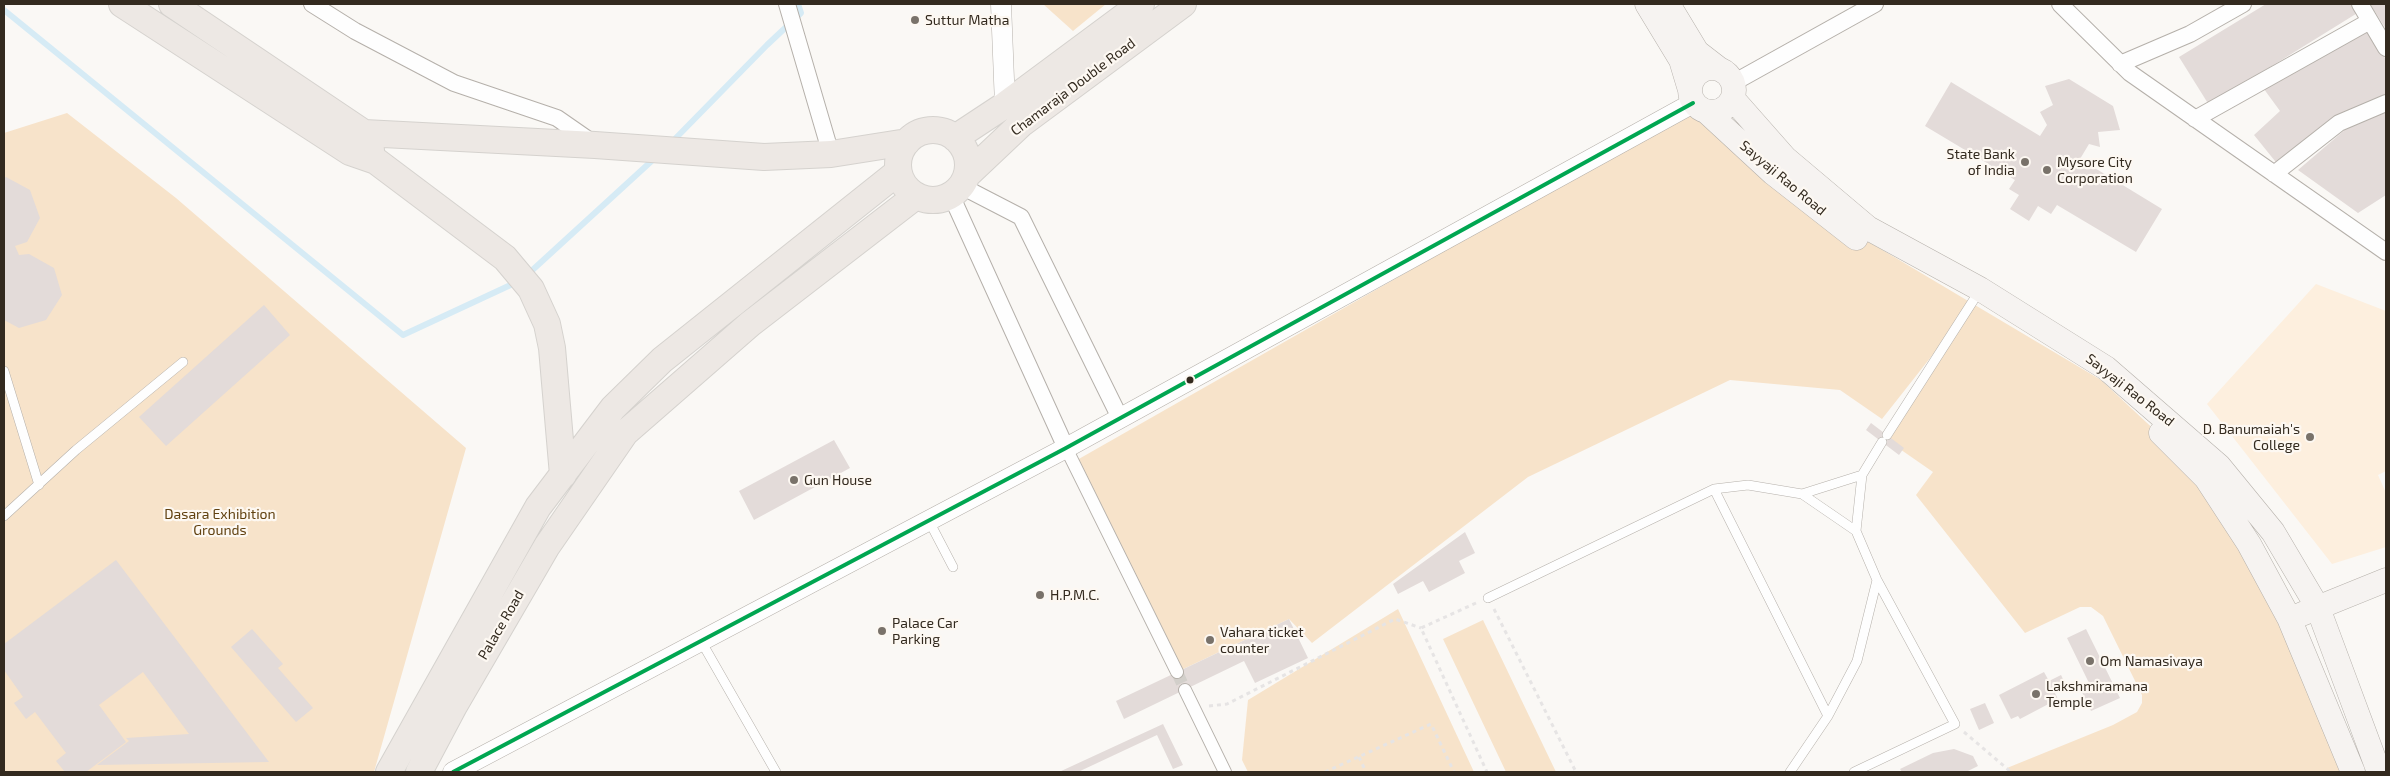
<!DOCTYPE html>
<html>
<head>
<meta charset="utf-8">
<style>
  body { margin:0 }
  #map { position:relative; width:2390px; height:776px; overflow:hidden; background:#faf8f5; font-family:"Exo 2",sans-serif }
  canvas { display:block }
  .frame { position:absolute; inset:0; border:5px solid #332a1f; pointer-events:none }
</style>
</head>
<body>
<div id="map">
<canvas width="2390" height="776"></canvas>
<div class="frame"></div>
</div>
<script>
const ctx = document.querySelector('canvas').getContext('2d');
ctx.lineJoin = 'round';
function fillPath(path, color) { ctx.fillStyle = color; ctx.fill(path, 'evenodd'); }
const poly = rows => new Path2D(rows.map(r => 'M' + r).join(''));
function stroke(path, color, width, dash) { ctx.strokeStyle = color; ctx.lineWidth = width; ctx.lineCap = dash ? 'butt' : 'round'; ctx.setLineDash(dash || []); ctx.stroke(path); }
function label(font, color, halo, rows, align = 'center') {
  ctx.font = font + ' "Exo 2",sans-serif'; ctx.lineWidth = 4.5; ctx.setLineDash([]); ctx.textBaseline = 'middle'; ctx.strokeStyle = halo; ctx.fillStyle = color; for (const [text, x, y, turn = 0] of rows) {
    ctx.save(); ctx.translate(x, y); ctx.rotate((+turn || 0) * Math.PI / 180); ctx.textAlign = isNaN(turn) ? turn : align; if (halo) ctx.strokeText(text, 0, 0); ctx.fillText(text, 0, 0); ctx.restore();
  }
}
fillPath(poly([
  [2316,284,2386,311,2386,471,2378,475,2386,493,2386,547,2332,564,2207,404]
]), '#fdefde');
fillPath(poly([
  [1043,4,1106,4,1073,31],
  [1697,107,1837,223,2101,380,2206,478,2249,544,2348,772,2009,772,2007,768,2113,725,2137,712,2142,703,2142,695,2103,616,2091,607,2080,607,2025,633,1916,495,1933,472,1884,438,1968,310,1882,419,1840,390,1730,380,1528,477,1312,643,1289,619,1177,672,1077,460],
  [67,113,176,198,466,448,374,772,4,772,4,133],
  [1398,609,1474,772,1248,772,1242,760,1248,700],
  [1483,620,1556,772,1506,772,1443,639]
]), '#f7e3ca');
stroke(poly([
  [4,10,403,335,517,282],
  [671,143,767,45,801,13,798,4],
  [527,275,656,157]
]), '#d6ebf5', 6);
fillPath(poly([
  [2266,4,2354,4,2359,12,2209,105,2179,57],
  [2370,4,2386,4,2386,29],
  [2368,27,2386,60,2386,96,2279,166,2254,135,2280,111,2261,85],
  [2069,79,2113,106,2120,130,2098,132,2100,147,2089,144,2080,159,2162,209,2136,252,2057,205,2051,214,2038,206,2029,221,2010,209,2019,195,2009,189,2015,180,1925,126,1951,82,2040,136,2047,125,2040,112,2053,105,2045,86],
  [2386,112,2386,195,2358,213,2298,170,2347,128],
  [6,177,30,190,40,218,27,242,15,246,19,255,29,254,54,268,62,295,46,320,19,328,4,320,4,178],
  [264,305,290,335,166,446,139,417],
  [1871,423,1904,448,1899,455,1866,430],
  [834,440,850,468,754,520,739,491],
  [1465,532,1475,553,1459,561,1465,573,1429,592,1423,581,1398,594,1393,584],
  [116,560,269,762,97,765,129,741,126,738,189,734,143,672,99,705,126,742,86,772,65,772,56,761,66,753,35,712,26,719,14,703,23,697,4,670,4,644],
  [1289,619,1308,658,1255,683,1244,661,1124,719,1116,701],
  [252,629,283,664,278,668,313,708,296,722,231,647],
  [2086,629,2120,698,2091,711,2080,688,2089,683,2067,638],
  [2044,672,2049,681,2061,675,2067,687,2055,693,2058,699,2020,719,2018,716,2011,719,1999,695],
  [1985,703,1994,723,1979,730,1970,709],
  [1163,724,1183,765,1173,769,1157,735,1078,772,1059,772],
  [1954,749,1973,756,1978,766,1966,772,1902,772,1900,769,1933,753]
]), '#e3dbd9');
stroke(poly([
  [1177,672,1185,690]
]), '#d2cfca', 12, [12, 6]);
const service = poly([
  [4,371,39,485],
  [1887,435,1980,290],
  [1714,489,1828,716],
  [1802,494,1856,531],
  [4,516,76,450,183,362],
  [929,521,953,567],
  [1488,598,1714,489,1748,485,1802,494,1862,475],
  [701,641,776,772],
  [1790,772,1828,716,1857,661,1877,580,1856,531,1862,475,1882,442],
  [1854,772,1955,724,1877,580]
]);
const pedestrian = poly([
  [1066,448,1177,672],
  [1185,690,1225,772]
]);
const minor = poly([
  [312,4,355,31,454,83,557,118,593,143],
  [787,4,831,154],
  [2060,4,2130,73,2386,252],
  [2360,4,2386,48],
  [2120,64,2190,34,2243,4],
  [1733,83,1875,4],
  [2195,119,2370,21],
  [2274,174,2339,123,2386,103],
  [961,186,1021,217,1120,418],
  [951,195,1066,448]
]);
const tertiary = poly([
  [1001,4,1005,105],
  [453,772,1066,448,1693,103]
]);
const secondary = poly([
  [1647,4,1681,60,1690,90],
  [1668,4,1697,52,1719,69],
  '1690 90a22 22 0 1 1 44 0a22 22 0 1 1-44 0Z',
  [1733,99,1785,158,1868,228,1980,289,2106,368,2219,466,2273,532,2318,608,2379,772],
  [1707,112,1773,173,1856,238],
  [2161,433,2206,478,2249,544,2289,618,2353,772],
  [2302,614,2386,580]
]);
const primary = poly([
  [122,4,350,152,376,161,505,258,531,289,547,324,552,348,563,475],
  [172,4,364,133,371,150],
  '898 165a35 35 0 1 1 70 0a35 35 0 1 1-70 0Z',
  [955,138,1005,105,1141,4],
  [350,152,364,133,595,145,764,157,831,154,907,142],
  [967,175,1021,124,1183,4],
  [389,772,538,507,613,408,662,360,898,172],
  [419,772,454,706,547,546,625,433,750,324,916,196]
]);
stroke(service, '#b5b0aa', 10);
stroke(pedestrian, '#b5b0aa', 14);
stroke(minor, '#b5b0aa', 18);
stroke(tertiary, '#b5b0aa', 21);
stroke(secondary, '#b5b0aa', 25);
stroke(primary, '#d5d2ce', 28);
stroke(poly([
  [1476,603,1421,628,1487,772],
  [1494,609,1576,772],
  [1209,706,1227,704,1395,619,1421,628],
  [1964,732,2011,772],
  [1359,757,1366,772],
  [1325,772,1431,724,1454,772]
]), '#e6e4e4', 3, [4, 4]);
stroke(service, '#fefefe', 9);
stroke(pedestrian, '#fefefe', 12);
stroke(minor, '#fefefe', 16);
stroke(tertiary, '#fefefe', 20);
stroke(secondary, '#f6f3f1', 24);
stroke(primary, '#ede8e4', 26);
stroke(poly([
  [453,772,1066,448,1693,103]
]), '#00a651', 4);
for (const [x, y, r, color] of [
  [915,20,5,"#79726a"],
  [2025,162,5,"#79726a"],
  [2047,170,5,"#79726a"],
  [1190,380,4.5,"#332a1f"],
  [2310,437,5,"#79726a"],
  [794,480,5,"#79726a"],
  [1040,595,5,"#79726a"],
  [882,631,5,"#79726a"],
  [1210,640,5,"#79726a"],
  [2090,661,5,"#79726a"],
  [2036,694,5,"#79726a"]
]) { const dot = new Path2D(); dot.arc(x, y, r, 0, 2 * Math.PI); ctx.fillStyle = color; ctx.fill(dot); stroke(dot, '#fdf8f2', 2); }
label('14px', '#332a1f', '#fdf8f2', [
  ["Suttur Matha",925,20],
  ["State Bank",2015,154,"right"],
  ["of India",2015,170,"right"],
  ["Mysore City",2057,162],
  ["Corporation",2057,178],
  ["D. Banumaiah's",2300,429,"right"],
  ["College",2300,445,"right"],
  ["Gun House",804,480],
  ["H.P.M.C.",1050,595],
  ["Palace Car",892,623],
  ["Parking",892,639],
  ["Vahara ticket",1220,632],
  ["counter",1220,648],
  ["Om Namasivaya",2100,661],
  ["Lakshmiramana",2046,686],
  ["Temple",2046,702]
], 'left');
label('14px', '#332a1f', '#fdf8f2', [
  ["Chamaraja Double Road",1073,87,-37],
  ["Sayyaji Rao Road",1783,178,40],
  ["Sayyaji Rao Road",2130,390,38],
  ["Palace Road",501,625,-60]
]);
label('14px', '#614110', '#fdf8f2', [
  ["Dasara Exhibition",220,514],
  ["Grounds",220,530]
]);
</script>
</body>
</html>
